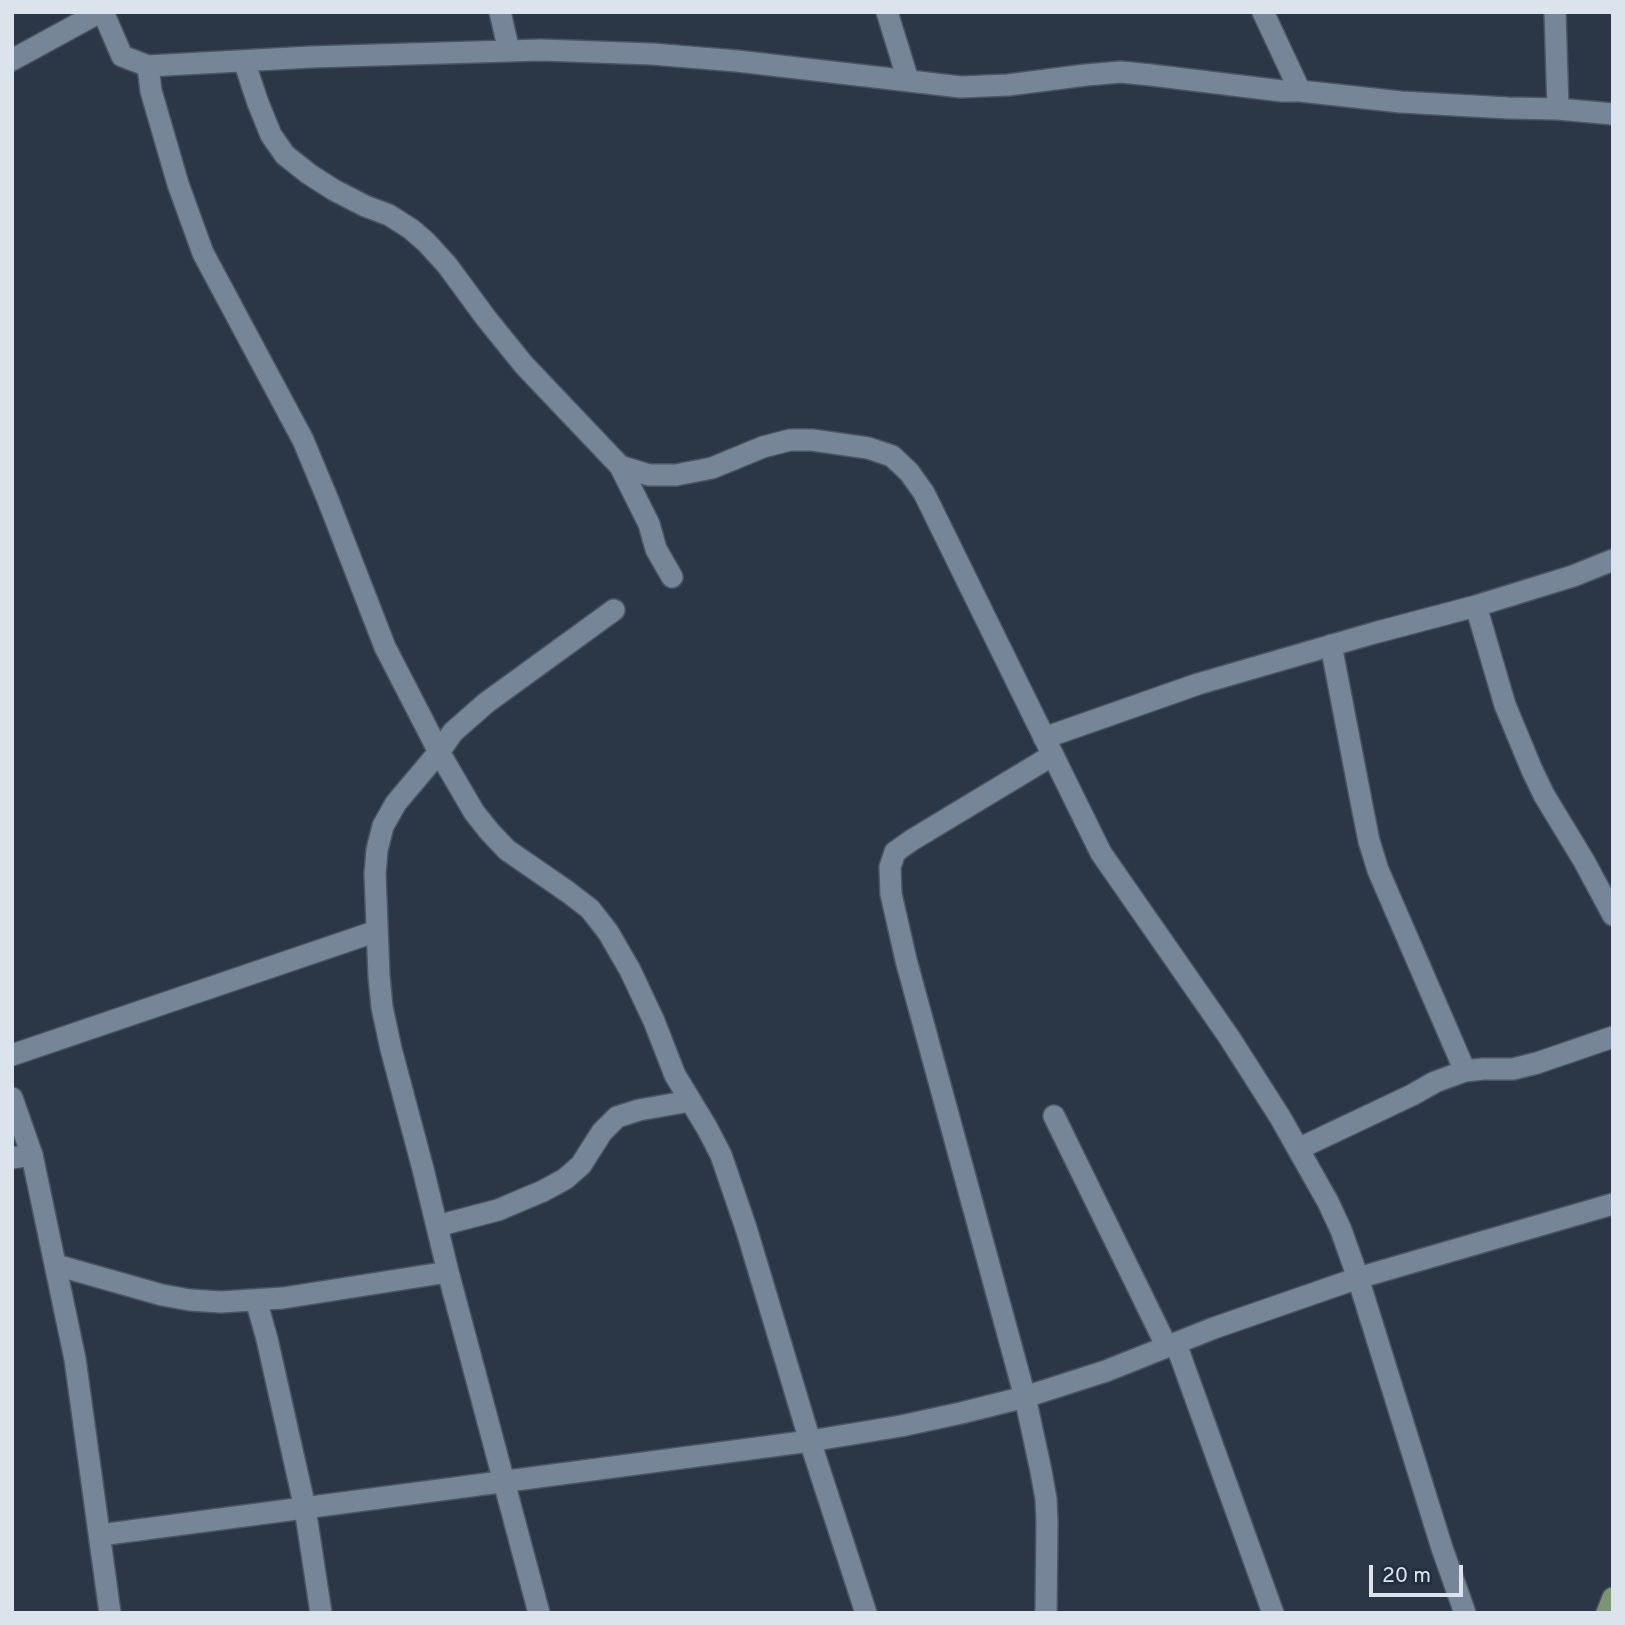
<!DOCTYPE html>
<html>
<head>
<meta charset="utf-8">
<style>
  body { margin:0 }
  #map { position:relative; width:1625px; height:1625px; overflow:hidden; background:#2b3747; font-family:Overpass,sans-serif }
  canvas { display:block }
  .frame { position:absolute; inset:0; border:14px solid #dbe3ed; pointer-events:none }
  .scale { position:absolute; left:1369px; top:1565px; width:94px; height:32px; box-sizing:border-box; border:4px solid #dbe3ed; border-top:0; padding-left:9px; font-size:21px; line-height:24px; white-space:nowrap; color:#dbe3ed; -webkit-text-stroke:5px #212d3d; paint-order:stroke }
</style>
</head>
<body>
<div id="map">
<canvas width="1625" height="1625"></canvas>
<div class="frame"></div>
<div class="scale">20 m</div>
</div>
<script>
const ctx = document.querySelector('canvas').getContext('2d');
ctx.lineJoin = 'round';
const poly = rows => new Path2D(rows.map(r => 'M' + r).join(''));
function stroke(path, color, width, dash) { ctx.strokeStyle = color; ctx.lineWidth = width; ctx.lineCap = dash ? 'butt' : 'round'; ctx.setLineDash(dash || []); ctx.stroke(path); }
const street = poly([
  [103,12,122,56,148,66,151,91,178,184,203,253,303,440,328,500,385,647,439,752,474,812,489,831,507,850,568,892,590,909,608,932,630,970,654,1021,675,1075,707,1128,721,1155,746,1228,810,1441,866,1613],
  [500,12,509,51],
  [887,12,908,80],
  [1263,12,1300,91],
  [1555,12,1558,109],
  [12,60,100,12],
  [244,61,258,103,271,135,285,155,309,174,334,190,365,206,389,215,411,229,426,242,447,265,486,318,524,365,620,466,649,475,676,475,712,468,763,447,790,440,812,440,868,448,892,456,909,472,924,493,1101,853,1229,1037,1280,1117,1328,1202,1341,1230,1358,1278,1442,1548,1465,1613],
  [148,66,311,57,541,50,652,54,737,61,961,87,1008,85,1086,75,1121,72,1151,75,1282,91,1300,91,1401,102,1508,108,1558,109,1613,114],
  [620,466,649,524,656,549,672,577],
  [1476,606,1505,705,1532,770,1544,795,1584,861,1613,915],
  [1331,645,1362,806,1369,841,1378,870,1465,1071],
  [1044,738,1198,684,1374,633,1476,606,1573,576,1613,560],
  [12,1055,377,931],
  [1054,1116,1167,1347],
  [1298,1149,1412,1095,1435,1082,1465,1071,1483,1069,1513,1069,1537,1063,1613,1037],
  [12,1158,32,1155],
  [437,1226,498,1210,543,1191,565,1179,581,1165,602,1132,617,1117,639,1110,690,1101],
  [56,1265,162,1295,190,1300,221,1302,283,1298,448,1272],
  [256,1300,267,1339,305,1508,321,1613],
  [1176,1344,1273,1613],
  [100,1535,810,1441,901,1426,961,1413,1025,1397,1106,1371,1214,1328,1358,1278,1613,1204],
  [539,1613,448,1272,423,1169,391,1049,382,1007,379,976,375,874,377,850,383,826,396,803,439,752,453,732,486,703,614,610],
  [1046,1613,1047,1522,1046,1499,1041,1471,1025,1397,906,960,891,894,890,867,895,852,912,840,1053,755]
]);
const secondary = poly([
  [12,1098,32,1155,75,1359,110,1613]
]);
const primary = poly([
  [1607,1613,1613,1598]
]);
stroke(street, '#4b5563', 24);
stroke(secondary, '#4b5563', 24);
stroke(primary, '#4b5563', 24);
stroke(street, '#778598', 21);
stroke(secondary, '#778598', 21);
stroke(primary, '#7c9674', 21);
</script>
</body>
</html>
